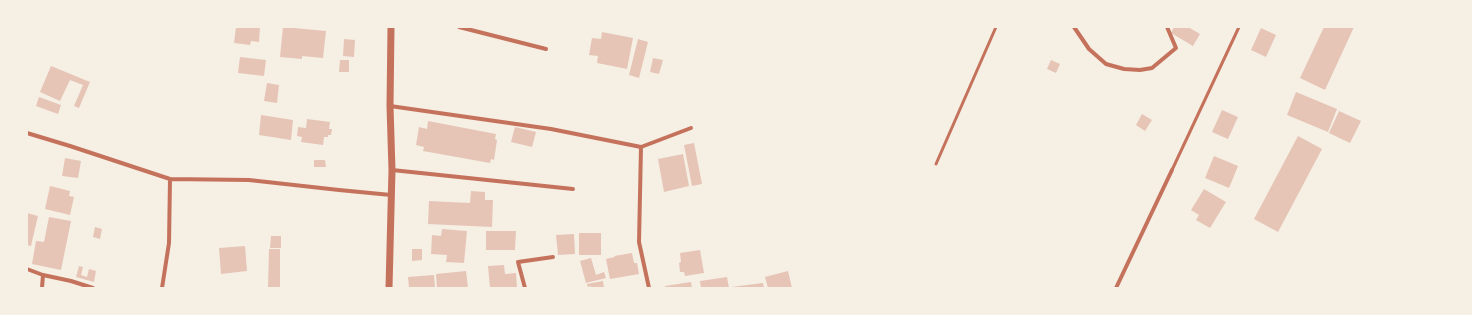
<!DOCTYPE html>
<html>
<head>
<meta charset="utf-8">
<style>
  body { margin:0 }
  #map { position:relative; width:1472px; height:315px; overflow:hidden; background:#f6efe4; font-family:"Asap Condensed",sans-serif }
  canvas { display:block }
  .frame { position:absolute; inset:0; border:28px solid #f6efe4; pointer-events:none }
</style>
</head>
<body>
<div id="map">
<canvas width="1472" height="315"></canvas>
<div class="frame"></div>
</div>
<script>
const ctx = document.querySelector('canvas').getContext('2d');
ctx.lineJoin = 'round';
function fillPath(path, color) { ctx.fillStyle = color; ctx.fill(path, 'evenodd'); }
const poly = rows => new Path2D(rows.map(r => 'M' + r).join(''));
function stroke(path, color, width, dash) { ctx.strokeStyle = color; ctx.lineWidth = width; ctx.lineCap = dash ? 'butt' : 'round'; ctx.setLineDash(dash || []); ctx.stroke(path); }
fillPath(poly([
  [236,27,260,27,259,42,251,41,250,45,234,43],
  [283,27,326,31,323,58,302,56,302,59,280,57],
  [1174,27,1188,27,1200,34,1193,46,1171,33],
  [1324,27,1354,27,1325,90,1300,78],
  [1261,28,1276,35,1266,57,1251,50],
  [602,32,633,38,627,69,597,63,598,56,589,55,592,38,601,39],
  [344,39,355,40,354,57,343,56],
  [638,39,648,42,639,78,629,75],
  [240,57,266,60,264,76,238,73],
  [653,58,663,60,659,74,650,72],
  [340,60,349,60,349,72,339,72],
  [1051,60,1060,64,1056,73,1047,69],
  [51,66,90,82,79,108,74,106,83,85,70,80,60,101,40,92],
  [267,83,279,85,277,103,264,101],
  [1296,92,1337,109,1328,132,1287,115],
  [39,97,61,105,58,114,36,106],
  [1222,110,1238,117,1228,139,1212,132],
  [1339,111,1361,121,1350,143,1329,133],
  [1142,114,1152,120,1145,131,1136,125],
  [261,115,293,120,291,140,259,135],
  [307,119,330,122,329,129,332,129,331,135,328,135,328,137,324,137,323,145,301,142,302,137,297,136,298,127,306,128],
  [428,121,496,134,495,139,497,140,494,160,491,159,490,163,423,151,424,147,416,145,419,127,427,129],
  [515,127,536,132,532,147,511,142],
  [1298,136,1322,149,1278,232,1254,219],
  [694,143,702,184,692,186,684,145],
  [683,154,689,186,664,192,658,159],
  [1214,156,1238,166,1229,188,1205,178],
  [65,158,81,161,78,178,62,176],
  [314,160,325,160,326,167,314,167],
  [50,186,70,191,69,196,74,197,70,215,45,209],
  [1204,189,1226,202,1210,228,1196,220,1199,215,1191,210],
  [471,191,485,192,485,200,493,200,492,227,428,224,429,201,470,203],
  [27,213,38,216,31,246,27,245],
  [49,217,71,221,61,270,32,264,36,241,44,242],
  [95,227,102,229,100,239,93,237],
  [442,229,467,231,464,263,446,262,447,255,431,254,432,235,441,236],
  [486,231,516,231,515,250,486,250],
  [579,233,601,233,601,255,579,255],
  [574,234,575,254,558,255,556,235],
  [271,236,281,236,281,248,270,248],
  [245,246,247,271,221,274,219,248],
  [269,249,280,249,280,288,268,288],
  [412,249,422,249,422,260,412,261],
  [700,250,704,273,685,276,684,272,680,272,679,263,681,262,680,253],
  [632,253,634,263,637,263,639,274,610,279,606,259,615,257,614,256],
  [591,258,596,275,604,272,606,278,586,283,580,261],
  [504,265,505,274,516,273,517,288,490,288,488,266],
  [79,266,83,267,81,275,87,277,89,269,96,271,94,282,76,277],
  [466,271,468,288,437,288,436,274],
  [788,271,792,288,768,288,765,277],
  [434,275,435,288,409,288,408,277],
  [727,277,729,288,701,288,700,281],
  [603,281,604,288,591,288,591,286,588,287,587,284],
  [691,282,692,288,665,288,665,286],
  [763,283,764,288,731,288,731,287]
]), '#e6c5b7');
stroke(poly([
  [936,164,996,27],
  [1172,170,1239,27]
]), '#c5725c', 3);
stroke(poly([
  [459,27,546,49],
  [1074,27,1089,49,1106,64,1124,69,1140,70,1152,68,1176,48,1167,27],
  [390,106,551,129,641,147,691,128],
  [27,133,70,146,170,179,249,180,339,190,391,195],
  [641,147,639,242,649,288],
  [392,170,573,189],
  [27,269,43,275],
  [42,288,43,275,71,281,93,288],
  [162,288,169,243,170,179],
  [525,288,518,262,553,257],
  [1116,288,1172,170]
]), '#c5725c', 4);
stroke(poly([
  [389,288,392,170,390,106,391,27]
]), '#c5725c', 7);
</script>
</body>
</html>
